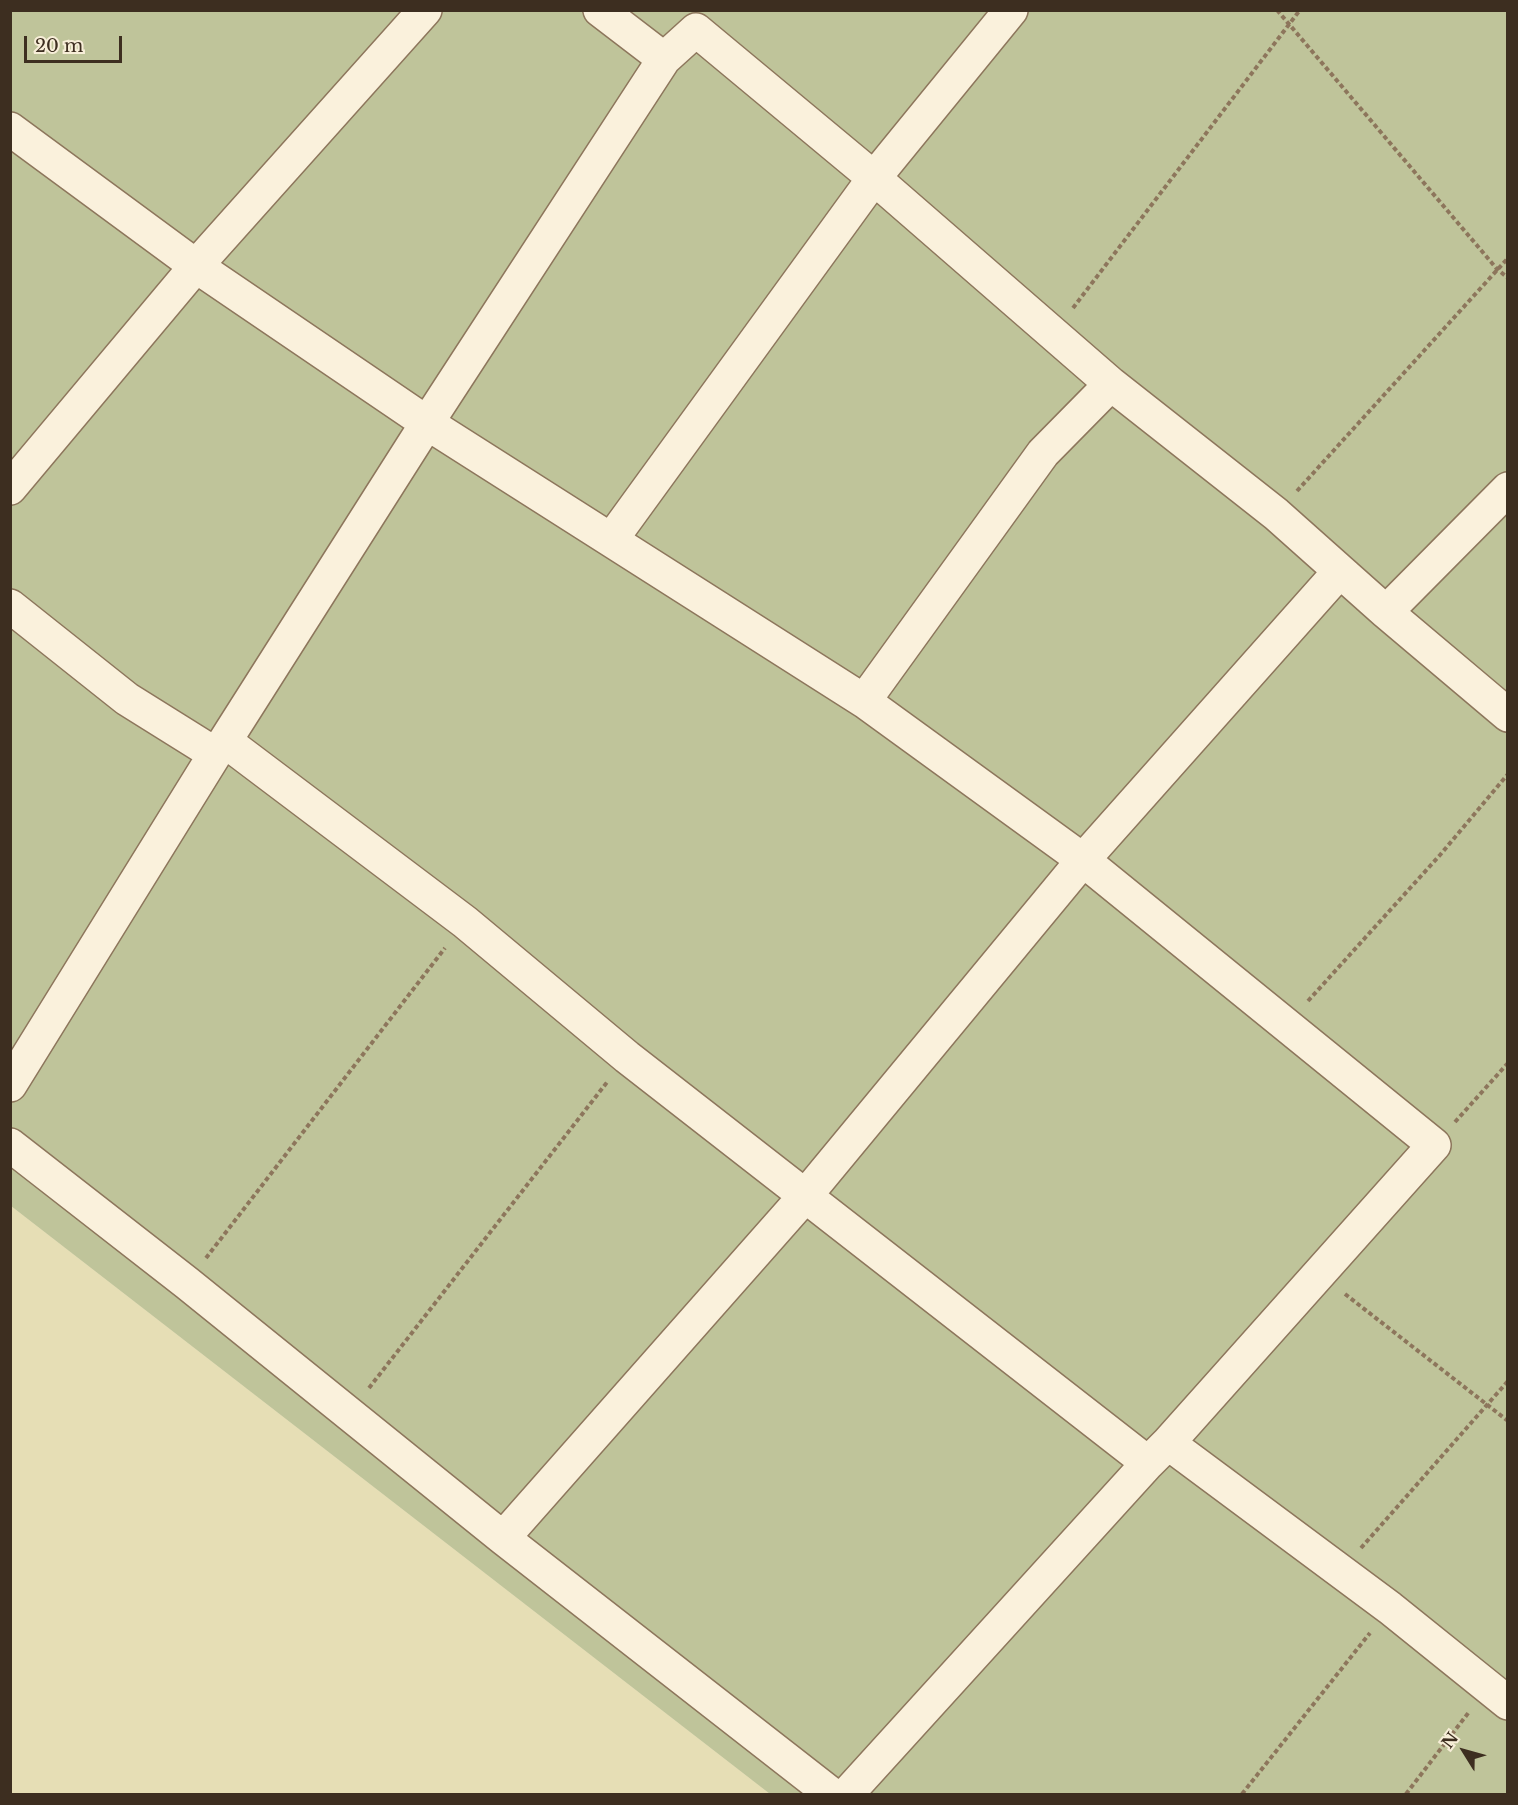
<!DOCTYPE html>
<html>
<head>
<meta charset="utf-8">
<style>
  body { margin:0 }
  #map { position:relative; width:1518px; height:1805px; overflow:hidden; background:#f0e4c8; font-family:"Libre Baskerville",serif }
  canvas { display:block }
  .frame { position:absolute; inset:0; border:12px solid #3d2e20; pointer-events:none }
  .north { position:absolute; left:1434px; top:1721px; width:60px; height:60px; -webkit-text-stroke:4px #f7eed8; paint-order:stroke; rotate:307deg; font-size:16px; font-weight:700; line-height:24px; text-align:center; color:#3d2e20 }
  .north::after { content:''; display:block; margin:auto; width:21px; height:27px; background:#3d2e20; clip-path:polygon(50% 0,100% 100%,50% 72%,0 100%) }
  .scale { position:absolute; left:24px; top:36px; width:98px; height:27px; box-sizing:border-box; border:3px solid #3d2e20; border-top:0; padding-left:8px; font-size:18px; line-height:21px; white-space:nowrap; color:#3d2e20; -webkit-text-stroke:4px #f7eed8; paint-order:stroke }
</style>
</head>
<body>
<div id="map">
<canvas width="1518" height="1805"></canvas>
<div class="frame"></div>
<div class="north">N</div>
<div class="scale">20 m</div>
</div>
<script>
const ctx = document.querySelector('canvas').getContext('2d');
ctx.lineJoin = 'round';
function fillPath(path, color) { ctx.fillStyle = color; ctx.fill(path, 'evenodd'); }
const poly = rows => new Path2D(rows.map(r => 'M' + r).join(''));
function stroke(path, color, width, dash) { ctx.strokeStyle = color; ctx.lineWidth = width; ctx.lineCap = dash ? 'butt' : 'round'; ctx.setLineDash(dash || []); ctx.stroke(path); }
fillPath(poly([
  [11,1206,770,1794,11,1794]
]), '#e6deb5');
fillPath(poly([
  [10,11,1507,11,1507,1794,770,1794,11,1206]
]), '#bfc49a');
const minor = poly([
  [600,10,664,59,696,30,874,178,1111,384,1276,514,1386,612,1508,715],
  [10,129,196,266,427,423,864,701,1083,860,1434,1145,1168,1443],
  [10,488,196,266,425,10],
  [611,540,874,178,1011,10],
  [10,606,127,699,215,754,225,741,465,922,627,1057,1148,1463,1168,1443,1390,1608,1508,1703],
  [1386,612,1508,489],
  [864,701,1043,453,1111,384],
  [225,741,427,423,664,59],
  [10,1085,215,754],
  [10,1145,187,1283,503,1538,831,1794],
  [503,1538,806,1195,1083,860,1340,571],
  [847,1794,1148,1463]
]);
stroke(minor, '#8d765c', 36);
stroke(poly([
  [1277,10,1497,269,1508,278],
  [1073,308,1300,10],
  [1297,491,1508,258],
  [1308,1001,1440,855,1508,774],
  [1455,1122,1508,1063],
  [206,1258,445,948],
  [1345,1294,1508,1421],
  [369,1388,608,1081],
  [1361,1548,1508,1381],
  [1242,1794,1370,1633],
  [1406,1794,1469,1712]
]), '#8d765c', 4, [4.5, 3]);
stroke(minor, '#faf1dc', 33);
</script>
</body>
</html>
